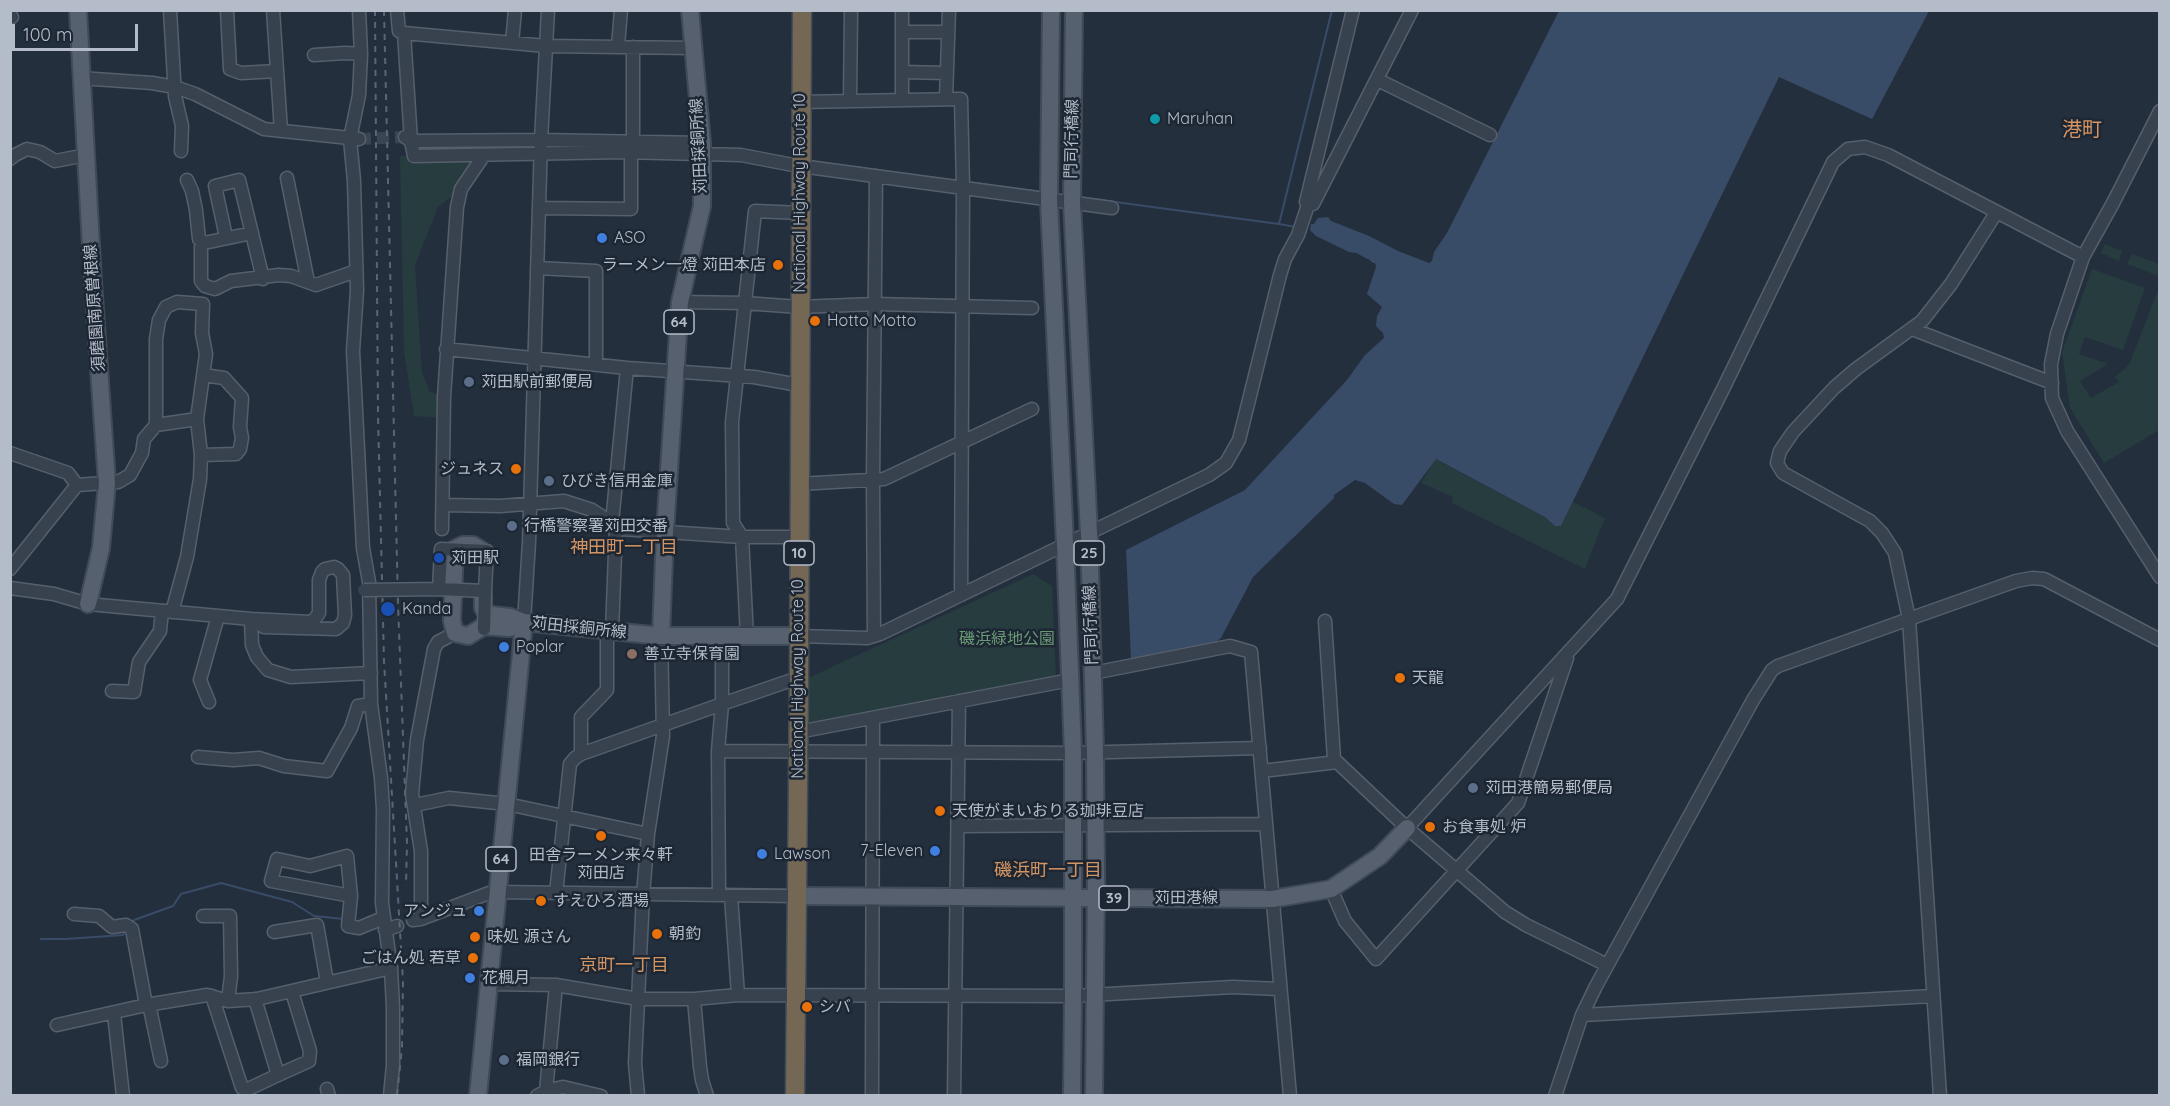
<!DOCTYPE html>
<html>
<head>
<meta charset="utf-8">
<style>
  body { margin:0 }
  #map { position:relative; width:2170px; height:1106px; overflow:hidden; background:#242f3e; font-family:Quicksand,sans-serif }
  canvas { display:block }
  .frame { position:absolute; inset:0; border:12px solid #b4bcc9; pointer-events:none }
  .scale { position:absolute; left:12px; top:24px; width:126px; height:27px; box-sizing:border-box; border:3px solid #b4bcc9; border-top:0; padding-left:8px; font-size:18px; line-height:21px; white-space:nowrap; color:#b4bcc9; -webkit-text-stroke:4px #1d2633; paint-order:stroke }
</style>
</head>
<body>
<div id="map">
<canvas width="2170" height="1106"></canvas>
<div class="frame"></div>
<div class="scale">100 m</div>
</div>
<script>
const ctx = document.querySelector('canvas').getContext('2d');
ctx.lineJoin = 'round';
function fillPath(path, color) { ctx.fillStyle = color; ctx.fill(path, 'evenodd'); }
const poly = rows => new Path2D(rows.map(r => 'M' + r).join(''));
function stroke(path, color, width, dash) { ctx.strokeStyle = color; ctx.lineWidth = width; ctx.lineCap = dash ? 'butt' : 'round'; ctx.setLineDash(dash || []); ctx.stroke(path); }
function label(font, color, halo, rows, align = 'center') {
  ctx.font = font + ' Quicksand,"Noto Sans JP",sans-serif'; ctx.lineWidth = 5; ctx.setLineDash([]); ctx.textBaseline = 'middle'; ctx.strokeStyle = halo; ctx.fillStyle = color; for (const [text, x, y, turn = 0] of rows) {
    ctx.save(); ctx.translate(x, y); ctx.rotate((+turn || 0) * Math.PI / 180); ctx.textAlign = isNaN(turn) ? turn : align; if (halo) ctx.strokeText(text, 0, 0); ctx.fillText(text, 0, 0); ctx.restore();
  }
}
fillPath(poly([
  [484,155,461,189,438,207,415,265,422,373,430,392,444,397,444,418,414,416,404,351,400,156],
  [2105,244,2122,251,2119,261,2101,253],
  [2132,254,2159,264,2159,276,2127,264],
  [2092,269,2145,288,2123,350,2085,337,2079,354,2108,364,2080,381,2091,398,2119,382,2115,377,2129,365,2157,293,2159,293,2159,430,2104,463,2070,408,2062,352],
  [1435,459,1545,517,1555,526,1561,526,1573,502,1605,518,1585,569,1452,503,1453,497,1421,483],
  [1033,574,1052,586,1056,679,953,696,805,724,806,679]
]), '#263c3f');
fillPath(poly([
  [1559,11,1929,11,1872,119,1779,77,1561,526,1555,526,1545,517,1436,459,1402,505,1394,504,1365,483,1355,480,1334,495,1334,498,1253,577,1221,638,1213,644,1131,659,1126,550,1245,490,1347,380,1365,355,1384,338,1383,333,1376,326,1377,316,1382,307,1367,294,1376,267,1375,263,1373,263,1363,254,1349,252,1316,236,1310,230,1311,224,1314,224,1318,218,1328,217,1331,221,1369,236,1398,251,1424,261,1429,263,1432,261,1434,252,1447,233]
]), '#394c67');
stroke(poly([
  [451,147,535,147],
  [544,147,568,147],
  [810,161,959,181],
  [968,182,1042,192],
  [1078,197,1279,224,1332,10],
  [1279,224,1296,227],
  [1357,252,1368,258],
  [131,924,134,920,173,906,181,894,221,883,292,902,314,916,344,919],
  [41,939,66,939,123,935,126,931]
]), '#394c67', 2);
stroke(poly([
  [359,139,404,137]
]), '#3a4453', 12, [12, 6]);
const minor = poly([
  [170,10,175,96,182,126,181,151],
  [227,10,230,69,241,73,277,71],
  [273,10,281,131],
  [359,10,361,54,359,95,350,139,354,181,357,290,353,351,363,548,369,582,371,704,381,778,383,809,382,903,391,968,393,1008,393,1065,390,1096],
  [397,10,399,31,404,33,411,141,414,156,622,152,741,155,793,165,1112,208],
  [10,17,12,17],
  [902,32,948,32],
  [404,33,546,46,692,48],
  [512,43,515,10],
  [618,46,621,10],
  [633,47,633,141],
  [314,55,345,53,361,54],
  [902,72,947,73],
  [80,78,152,83,175,87,195,94,264,129,359,139],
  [1378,80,1490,135],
  [946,99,949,10],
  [902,100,902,10],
  [850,101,851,10],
  [800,102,961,99,963,187,961,595],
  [2160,111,2113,203,2083,257,2057,334,2051,364,2052,398,2067,431,2160,577],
  [405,137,411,141,541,140,702,143],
  [10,159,15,155,27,149,40,152,55,161,86,155],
  [287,178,308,282],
  [187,180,192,191,196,210,199,239,204,243],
  [1308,205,1313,204,1412,10],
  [539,208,631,209,631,153],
  [252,233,204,243,201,247,201,281,205,286,215,289,231,281,279,275,291,276,316,285,356,271],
  [226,237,215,186,239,180,263,279],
  [537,268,596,271,596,365],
  [680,302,745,303,799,307,875,304,1032,308],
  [1912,329,2052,383],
  [446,349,627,368,754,377,799,385],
  [10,453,68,473,77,485,118,482,130,475,142,453,144,439,156,425,197,419,206,354,202,333,203,304,177,302,166,307,159,320,156,339,156,425],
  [201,455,236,454,240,449,242,438,240,427,242,398,224,378,203,375],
  [799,484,884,479,1032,409],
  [443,505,500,506,564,501,592,510,621,529,742,537,800,537],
  [612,523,627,368],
  [442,529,444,397,457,207,461,189,484,155],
  [10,569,77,485],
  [10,588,54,594,88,604,251,619,310,622,314,620,319,613,319,580,322,572,325,569,334,567,338,569,343,575,345,615,343,623,336,629,264,627,251,619],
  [172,612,187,557,200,479,201,455,197,419],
  [251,619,252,645,257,657,268,670,291,677,371,673],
  [1325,621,1334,759,1407,828,1505,912,1526,925,1607,965],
  [524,622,529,542,541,140,548,10],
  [612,631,616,527],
  [798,636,867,638,880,634,1209,475,1226,463,1239,440,1280,275,1285,259,1298,235,1308,205,1306,202,1353,10],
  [874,636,873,480,876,176],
  [747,637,742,537,733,523,732,422,755,211,801,213],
  [1093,673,1230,646,1251,652,1290,1096],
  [112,691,134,692,139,662,160,631,162,611],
  [209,702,200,680,218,616],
  [798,732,1070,680],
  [718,751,1073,753,1260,748],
  [581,754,581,717,607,690,607,630],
  [198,757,233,760,259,758,284,766,327,771,351,728,358,706,371,704],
  [1262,771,1337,762],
  [415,805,449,798,507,804,648,834],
  [958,826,1266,824],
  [1407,828,1617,599,1724,387,1833,162,1848,149,1865,147,1888,155,2083,257],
  [1331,889,1345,921,1376,959,1518,803,1567,658],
  [556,893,570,764,575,758,581,754,722,704,789,681,799,680],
  [719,895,718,751,722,704,722,637],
  [351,896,347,856,310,866,277,859,271,881,351,896,348,926,359,928,383,918],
  [731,896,738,995],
  [74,914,99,916,112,927,126,925,132,929,146,1005],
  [203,916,230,916,231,976,228,1001],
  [421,919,421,851,412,794,417,740,434,649,438,642,455,633],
  [413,920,421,919,489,893,497,892,797,896],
  [385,930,397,926],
  [274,932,317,925,327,982],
  [489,984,556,985,638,999,694,999,738,995,1073,996,1233,987,1279,989],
  [212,996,242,1088,246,1090,278,1075],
  [255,999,278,1075,309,1061,310,1051,292,992],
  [694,999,700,1067,702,1080,707,1096],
  [149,1004,161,1061],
  [114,1014,123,1096],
  [1582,1015,1933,996],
  [57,1025,146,1005,207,995,228,1001,257,999,391,968],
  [327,1089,329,1096],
  [546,1091,556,985],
  [537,1096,546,1091,563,1087,601,1096],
  [638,1096,635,1063,643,895,648,834,663,736,661,636],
  [872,1096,873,718],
  [954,1096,959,701],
  [1555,1096,1582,1015,1596,986,1753,700,1772,670,1778,666,1909,619,2016,581,2032,578,2044,579,2160,640],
  [1940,1096,1909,619,1895,553,1882,533,1870,521,1783,473,1777,463,1780,451,1793,432,1834,388,1856,369,1922,321,1951,284,1996,213]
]);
const major = poly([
  [78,10,93,282,107,483,101,548,88,604],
  [1051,10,1049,201,1065,544,1073,753,1073,996,1072,1096],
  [1074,10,1072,203,1089,533,1095,752,1096,877,1094,1096],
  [484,557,481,550,473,545,463,545,455,549,452,621,455,633,468,636,484,626,509,628,524,622],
  [483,595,483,608,486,612,491,615,510,617,524,622,661,636,798,636],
  [661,636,665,532,680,302,702,206,702,143,690,10],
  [797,896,1272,899,1331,889,1380,856,1407,828],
  [478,1096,524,622]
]);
const highway = poly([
  [795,1096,799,680,802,10]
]);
stroke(minor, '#565f6c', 15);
stroke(major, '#414a57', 20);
stroke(highway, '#434c59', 21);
stroke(minor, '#38414e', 12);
stroke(major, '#56606e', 16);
stroke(highway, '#746855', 18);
stroke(poly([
  [375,10,378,416,384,661,403,981,402,1047,397,1096],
  [384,10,398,604,407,843,406,886]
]), '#5a6575', 2, [6, 6]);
const minorBridge = poly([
  [364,590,439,589,485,591,487,551,441,549,439,589],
  [484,629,485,591]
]);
stroke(minorBridge, '#565f6c', 15, []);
stroke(minorBridge, '#38414e', 12);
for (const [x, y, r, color] of [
  [1155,119,6,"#0f9aa8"],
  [602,238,6,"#3f7fe0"],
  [778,265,6,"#e8710a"],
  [815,321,6,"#e8710a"],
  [469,382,6,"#5c6f8a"],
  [516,469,6,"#e8710a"],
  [549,481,6,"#5c6f8a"],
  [512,526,6,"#5c6f8a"],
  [439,558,6,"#1a4fb4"],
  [388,609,8,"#1a4fb4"],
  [504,647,6,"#3f7fe0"],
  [632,654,6,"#8d6e63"],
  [1400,678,6,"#e8710a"],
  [1473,788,6,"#5c6f8a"],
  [940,811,6,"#e8710a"],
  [1430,827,6,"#e8710a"],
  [601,836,6,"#e8710a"],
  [935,851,6,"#3f7fe0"],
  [762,854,6,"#3f7fe0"],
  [541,901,6,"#e8710a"],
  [479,911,6,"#3f7fe0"],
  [657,934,6,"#e8710a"],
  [475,937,6,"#e8710a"],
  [473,958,6,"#e8710a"],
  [470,978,6,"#3f7fe0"],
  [807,1007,6,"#e8710a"],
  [504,1060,6,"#5c6f8a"]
]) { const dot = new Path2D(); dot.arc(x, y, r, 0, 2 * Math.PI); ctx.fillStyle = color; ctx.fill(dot); stroke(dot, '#1d2633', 2); }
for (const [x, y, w] of [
  [679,322,30],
  [799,553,30],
  [1089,553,30],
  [501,859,30],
  [1114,898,30]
]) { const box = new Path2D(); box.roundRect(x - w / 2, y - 12, w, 24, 4.5); ctx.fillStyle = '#1d2633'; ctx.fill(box); stroke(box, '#b4bcc9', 1.5); }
label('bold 15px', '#b4bcc9', null, [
  ["64",679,322],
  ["10",799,553],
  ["25",1089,553],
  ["64",501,859],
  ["39",1114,898]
]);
label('16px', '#b4bcc9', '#1d2633', [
  ["Maruhan",1167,119],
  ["ASO",614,238],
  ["ラーメン一燈 苅田本店",766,265,"right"],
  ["Hotto Motto",827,321],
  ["苅田駅前郵便局",481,382],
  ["ジュネス",504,469,"right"],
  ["ひびき信用金庫",561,481],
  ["行橋警察署苅田交番",524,526],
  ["苅田駅",451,558],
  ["Kanda",402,609],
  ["Poplar",516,647],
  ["善立寺保育園",644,654],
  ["天龍",1412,678],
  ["苅田港簡易郵便局",1485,788],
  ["天使がまいおりる珈琲豆店",952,811],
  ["お食事処 炉",1442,827],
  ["7-Eleven",923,851,"right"],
  ["Lawson",774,854],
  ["田舎ラーメン来々軒",601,855,"center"],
  ["苅田店",601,873,"center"],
  ["すえひろ酒場",553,901],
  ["アンジュ",467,911,"right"],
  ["朝釣",669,934],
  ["味処 源さん",487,937],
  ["ごはん処 若草",461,958,"right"],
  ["花楓月",482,978],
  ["シバ",819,1007],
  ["福岡銀行",516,1060]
], 'left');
label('16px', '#b4bcc9', '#1d2633', [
  ["門司行橋線",1072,139,-89],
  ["苅田採銅所線",699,146,-93],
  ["National Highway Route 10",800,193,-90],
  ["須磨園南原曽根線",95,308,-94],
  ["門司行橋線",1091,625,-92],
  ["苅田採銅所線",579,628,6],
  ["National Highway Route 10",798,679,-90],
  ["苅田港線",1186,898]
]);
label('16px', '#6b9a76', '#1d2633', [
  ["磯浜緑地公園",1007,639]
]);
label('18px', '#d59563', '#1d2633', [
  ["神田町一丁目",624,548],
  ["磯浜町一丁目",1048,871],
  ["京町一丁目",624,966]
]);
label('20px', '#d59563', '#1d2633', [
  ["港町",2082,130]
]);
</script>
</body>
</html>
